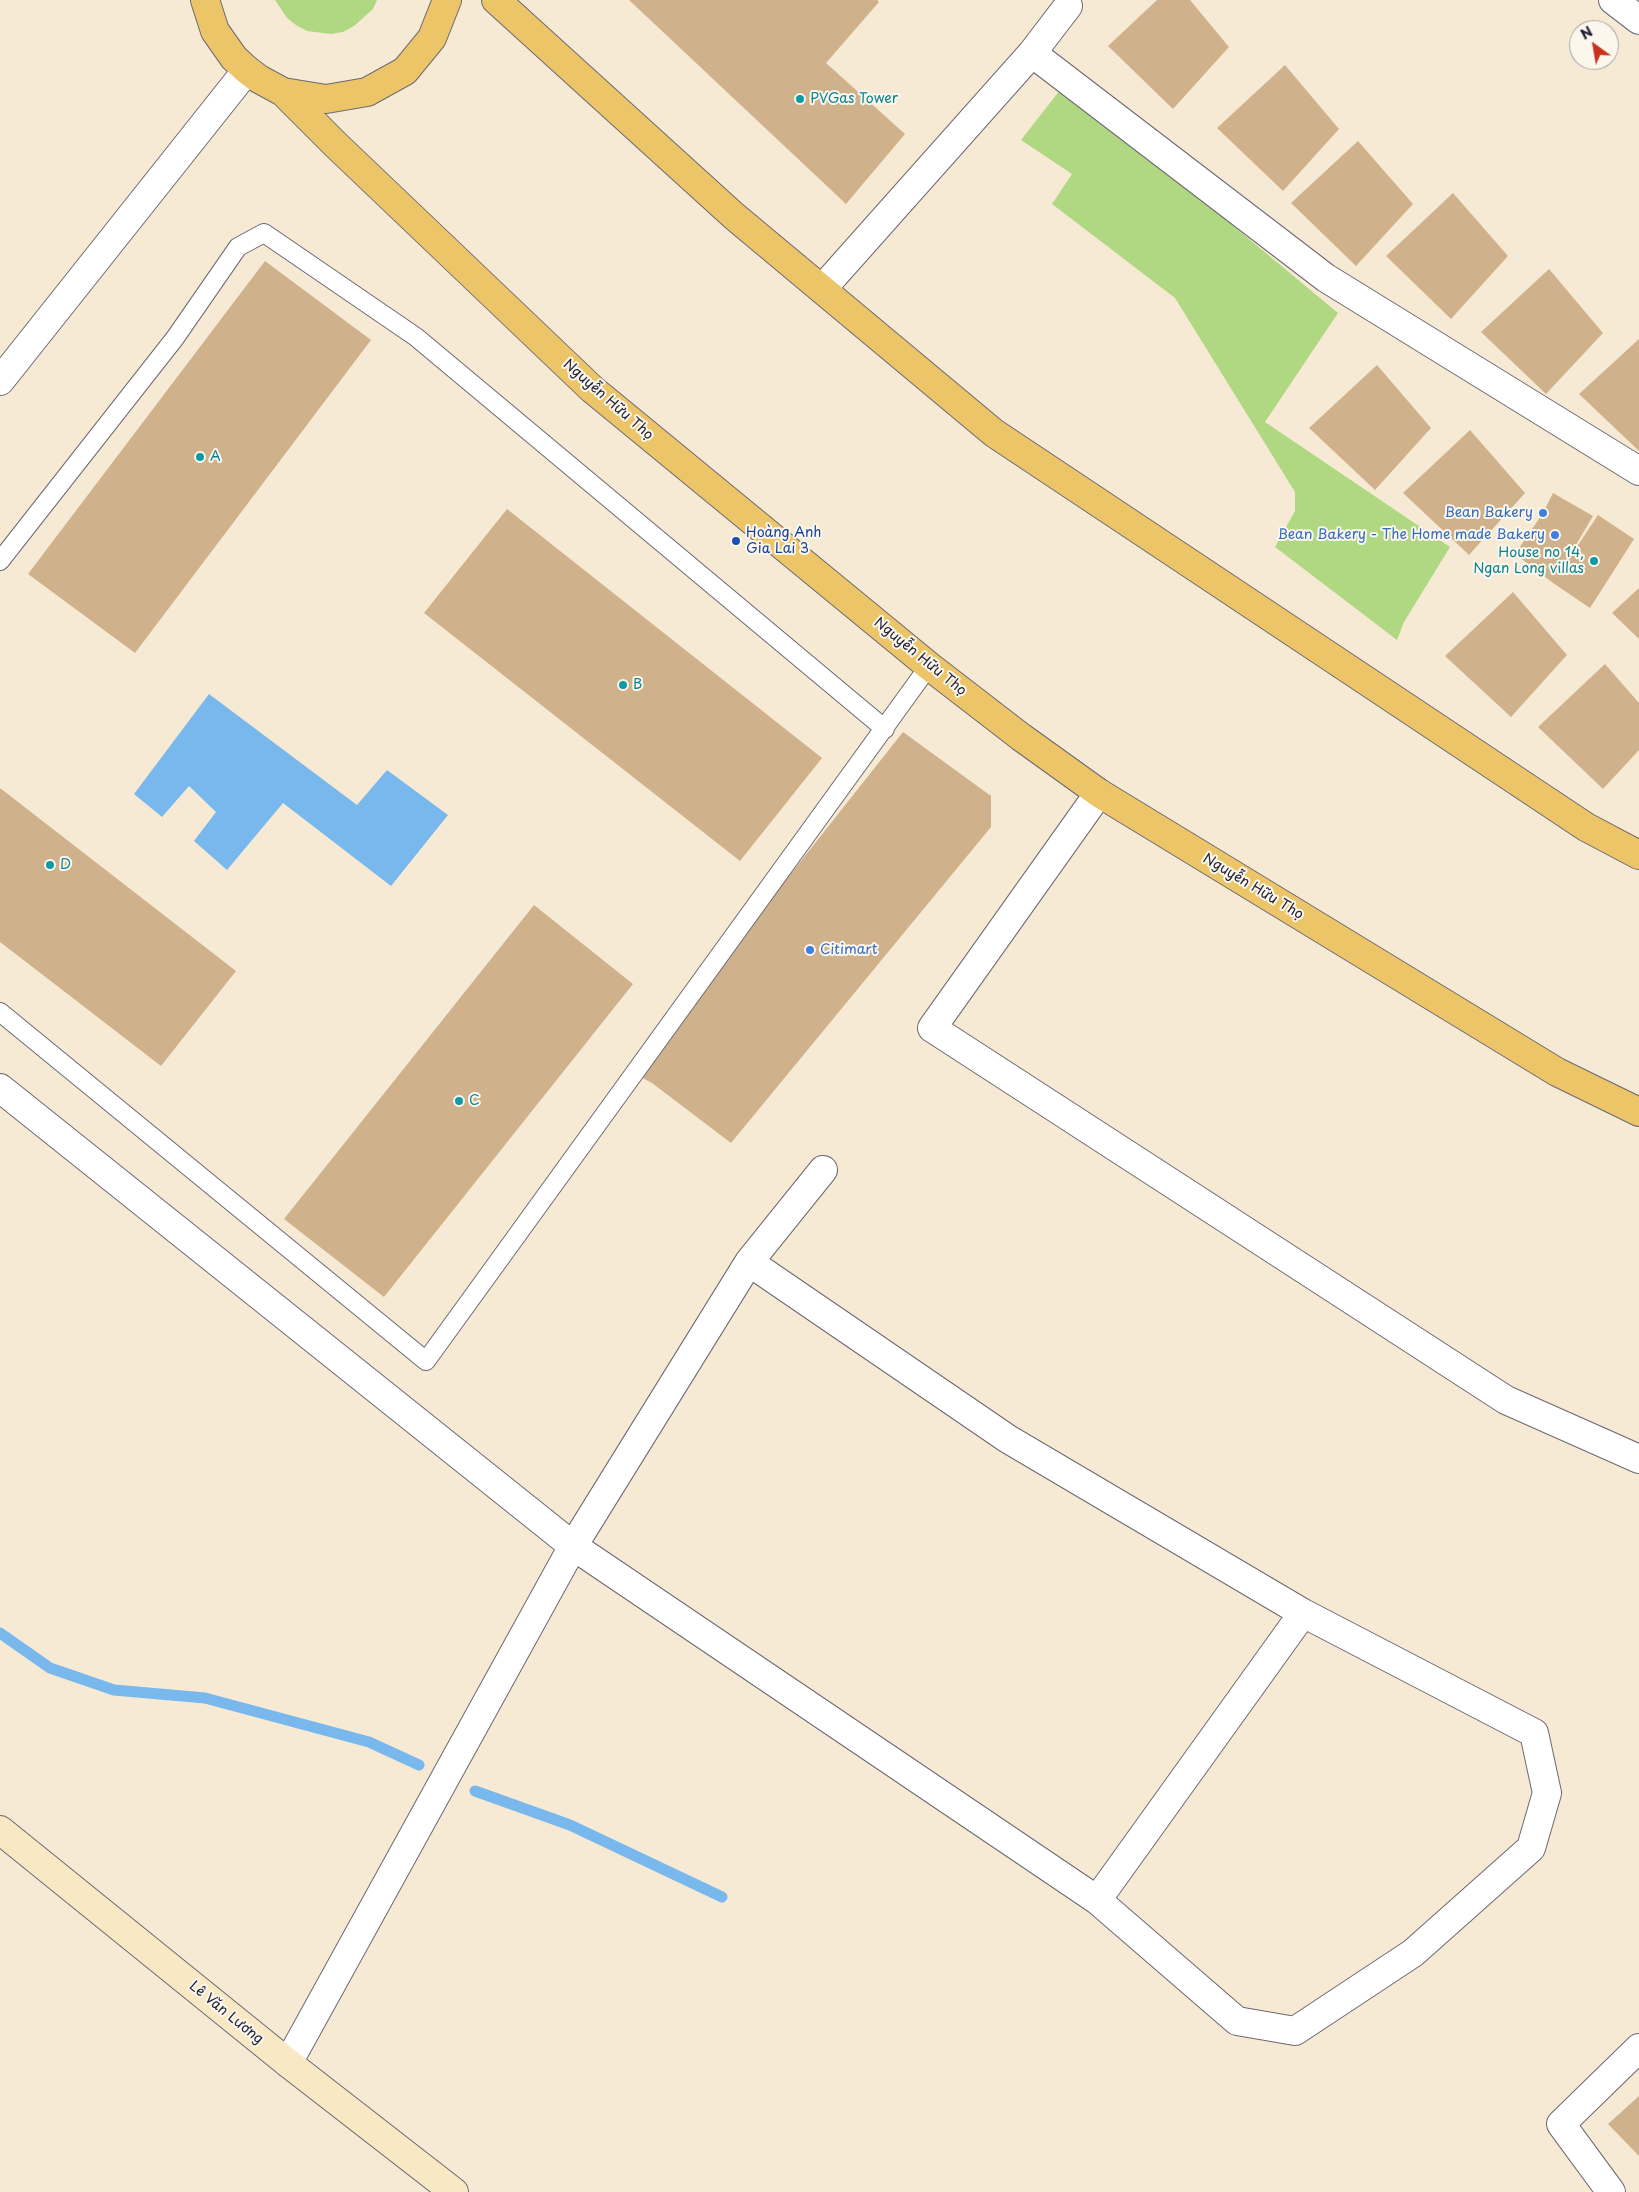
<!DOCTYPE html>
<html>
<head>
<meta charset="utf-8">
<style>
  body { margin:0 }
  #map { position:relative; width:1639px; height:2192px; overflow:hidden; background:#f7ead5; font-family:"Playpen Sans",sans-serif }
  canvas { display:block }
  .north { position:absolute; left:1569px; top:20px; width:50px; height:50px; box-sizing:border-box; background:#fbf7ec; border:1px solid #a4a2a5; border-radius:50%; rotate:328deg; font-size:14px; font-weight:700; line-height:20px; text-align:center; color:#22223b }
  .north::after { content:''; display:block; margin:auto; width:18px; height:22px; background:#c8321e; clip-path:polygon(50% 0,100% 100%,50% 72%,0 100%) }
</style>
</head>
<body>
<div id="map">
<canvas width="1639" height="2192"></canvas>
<div class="north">N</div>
</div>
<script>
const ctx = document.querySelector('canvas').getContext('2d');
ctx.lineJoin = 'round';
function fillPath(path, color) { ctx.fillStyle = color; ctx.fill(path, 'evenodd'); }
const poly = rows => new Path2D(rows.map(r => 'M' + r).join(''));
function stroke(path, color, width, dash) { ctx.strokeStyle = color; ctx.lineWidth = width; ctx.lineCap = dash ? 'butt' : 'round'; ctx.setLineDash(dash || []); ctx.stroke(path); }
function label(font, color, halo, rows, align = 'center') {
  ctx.font = font + ' "Playpen Sans",sans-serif'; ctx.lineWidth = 4; ctx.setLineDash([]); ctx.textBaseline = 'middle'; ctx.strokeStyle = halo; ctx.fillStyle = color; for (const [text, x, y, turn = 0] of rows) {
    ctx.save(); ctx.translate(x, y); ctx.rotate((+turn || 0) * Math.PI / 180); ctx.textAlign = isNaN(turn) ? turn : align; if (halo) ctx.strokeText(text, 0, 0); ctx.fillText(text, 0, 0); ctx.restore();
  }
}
fillPath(poly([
  [275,0,377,0,373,9,354,26,343,32,331,34,307,31,296,25,287,18],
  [1064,85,1338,313,1265,422,1450,547,1404,622,1397,640,1275,547,1295,511,1295,492,1175,298,1052,204,1072,174,1021,140]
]), '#b0d882');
fillPath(poly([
  [209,694,357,805,387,770,448,815,391,886,283,803,227,870,194,841,216,812,189,786,162,817,134,794]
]), '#78b8ec');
stroke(poly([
  [0,1633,50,1668,114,1690,205,1698,369,1742,419,1765],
  [475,1791,570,1825,722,1897]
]), '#78b8ec', 11);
fillPath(poly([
  [629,0,877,0,879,2,826,63,905,134,846,204],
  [1157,0,1190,0,1229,47,1173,109,1108,46],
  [1285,65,1339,129,1283,191,1217,128],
  [1358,141,1413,204,1356,266,1291,203],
  [1453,193,1508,256,1451,319,1386,256],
  [265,261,371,340,135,653,28,574],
  [1549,269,1603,333,1546,394,1481,332],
  [1639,339,1639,451,1579,394],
  [1377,365,1431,428,1375,490,1309,428],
  [1470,430,1525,493,1469,555,1403,493],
  [1553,493,1593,516,1560,572,1598,515,1634,539,1590,608,1553,583,1515,554,1543,513],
  [507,509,822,758,740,861,424,613],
  [1639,588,1639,639,1612,613],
  [1513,592,1567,655,1511,717,1445,656],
  [1605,664,1639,703,1639,750,1603,789,1538,727],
  [903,732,991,796,991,827,731,1143,652,1083,633,1073],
  [0,788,236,971,161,1066,0,942],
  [534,905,633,984,384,1297,284,1219],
  [1639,2096,1639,2156,1608,2124]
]), '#cfb28c');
const service = poly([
  [0,561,175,338,238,247,264,233,416,337,885,729],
  [0,1012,426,1361,929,666]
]);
const minor = poly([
  [1613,0,1639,20],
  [1032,53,1326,278,1639,471],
  [822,289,1032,53,1068,6],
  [0,381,247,70],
  [1099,793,932,1028,1506,1400,1639,1459],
  [0,1088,573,1546,1097,1900,1237,2021,1295,2031,1413,1953,1531,1848,1547,1793,1534,1733,1303,1613,1008,1439,749,1262],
  [1097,1900,1303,1613],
  [288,2063,573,1546,749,1262,823,1170],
  [1611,2192,1561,2124,1639,2048]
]);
const secondary = poly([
  [0,1830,288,2063,454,2192]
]);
const primary = poly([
  [205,0,215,31,234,58,247,70,259,79,283,92,326,99,367,92,405,71,432,38,447,0],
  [496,0,734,216,994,433,1586,827,1639,855],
  [283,92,335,144,592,389,929,666,1021,737,1099,793,1557,1072,1639,1112]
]);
stroke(service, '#6d6871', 20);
stroke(minor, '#6d6871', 30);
stroke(secondary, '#6d6871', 30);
stroke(primary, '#6d6871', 30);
stroke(service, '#fff', 18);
stroke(minor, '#fff', 28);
stroke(secondary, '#f8e8c3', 28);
stroke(primary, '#edc569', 28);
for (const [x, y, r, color] of [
  [800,99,5,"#0f9aa8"],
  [200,457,5,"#0f9aa8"],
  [1543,513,5,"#3f7fe0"],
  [1555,535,5,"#3f7fe0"],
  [736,541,5,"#1a4fb4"],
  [1594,561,5,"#0f9aa8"],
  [623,685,5,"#0f9aa8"],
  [50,865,5,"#0f9aa8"],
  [810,950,5,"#3f7fe0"],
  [459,1101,5,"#0f9aa8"]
]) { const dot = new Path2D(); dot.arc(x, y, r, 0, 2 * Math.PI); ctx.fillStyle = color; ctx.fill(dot); stroke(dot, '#fbf7ec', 2); }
label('14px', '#0d838f', '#fbf7ec', [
  ["PVGas Tower",810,99],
  ["A",210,457],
  ["House no 14,",1584,553,"right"],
  ["Ngan Long villas",1584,569,"right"],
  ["B",633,685],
  ["D",60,865],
  ["C",469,1101]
], 'left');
label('14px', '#22223b', '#fbf7ec', [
  ["Nguyễn Hữu Thọ",608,400,41],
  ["Nguyễn Hữu Thọ",920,657,39],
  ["Nguyễn Hữu Thọ",1253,887,31],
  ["Lê Văn Lương",226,2013,39]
]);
label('14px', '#366cbe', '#fbf7ec', [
  ["Bean Bakery",1533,513],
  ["Bean Bakery - The Home made Bakery",1545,535],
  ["Citimart",820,950,"left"]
], 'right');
label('14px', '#164399', '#fbf7ec', [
  ["Hoàng Anh",746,533],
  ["Gia Lai 3",746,549]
], 'left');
</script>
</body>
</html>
